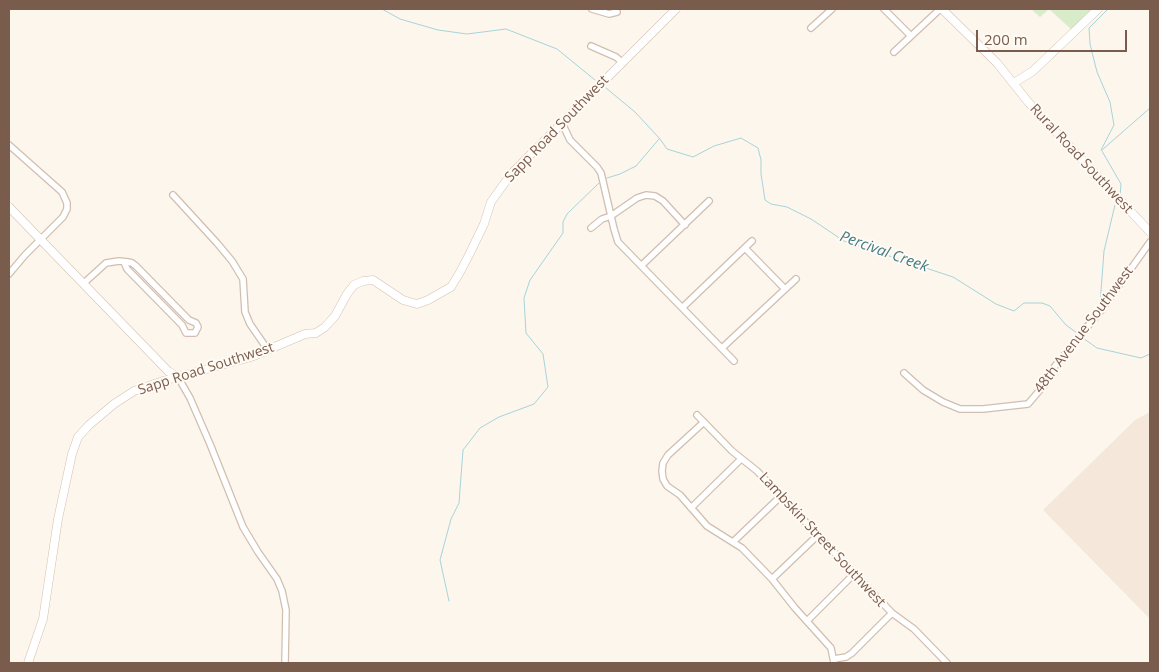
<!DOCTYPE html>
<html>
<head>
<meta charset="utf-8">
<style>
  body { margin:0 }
  #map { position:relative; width:1159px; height:672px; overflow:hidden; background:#fdf6ec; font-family:"Open Sans",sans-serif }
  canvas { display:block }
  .frame { position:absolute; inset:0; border:10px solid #7a5c4d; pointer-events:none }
  .scale { position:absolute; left:976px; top:30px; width:151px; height:22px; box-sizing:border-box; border:2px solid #7a5c4d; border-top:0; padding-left:6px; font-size:15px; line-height:18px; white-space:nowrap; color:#7a5c4d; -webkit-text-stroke:4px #fffaf3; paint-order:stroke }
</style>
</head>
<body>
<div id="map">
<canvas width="1159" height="672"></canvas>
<div class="frame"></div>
<div class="scale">200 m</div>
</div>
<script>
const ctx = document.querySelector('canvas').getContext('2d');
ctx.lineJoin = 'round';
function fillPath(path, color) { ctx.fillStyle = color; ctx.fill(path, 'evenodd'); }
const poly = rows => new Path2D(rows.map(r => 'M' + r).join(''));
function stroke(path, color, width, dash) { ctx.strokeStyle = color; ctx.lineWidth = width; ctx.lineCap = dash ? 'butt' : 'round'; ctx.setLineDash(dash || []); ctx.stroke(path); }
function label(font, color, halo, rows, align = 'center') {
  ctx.font = font + ' "Open Sans",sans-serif'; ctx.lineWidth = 4; ctx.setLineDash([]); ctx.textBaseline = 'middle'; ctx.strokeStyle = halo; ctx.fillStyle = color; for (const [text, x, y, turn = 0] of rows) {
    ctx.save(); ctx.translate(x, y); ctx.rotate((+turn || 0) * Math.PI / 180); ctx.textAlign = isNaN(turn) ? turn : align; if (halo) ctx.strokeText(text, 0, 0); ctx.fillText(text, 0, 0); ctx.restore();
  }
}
fillPath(poly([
  [1150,412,1150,619,1043,510,1135,420]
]), '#f5e8da');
fillPath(poly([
  [1031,9,1095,9,1072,30,1049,9,1040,17]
]), '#d8ecc9');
stroke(poly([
  [382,9,400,19,438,30,467,34,506,29,557,49,595,80],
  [606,88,635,112,660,139,667,149,693,157,714,146,741,138,758,148,761,160,761,174,765,200,771,204,787,207,811,219,844,241,953,277,996,304,1014,311,1024,303,1042,303,1050,306,1066,325,1077,333,1100,304,1104,251,1115,205],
  [1101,150,1114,125,1110,102,1097,72,1090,44,1089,28,1108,9],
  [1102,150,1150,108],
  [1102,151,1121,184,1120,196],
  [607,178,620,174,636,166,659,139],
  [1083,338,1097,348,1141,358,1150,354],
  [449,601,440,560,451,519,459,503,463,450,480,428,499,417,534,404,548,387,543,354,526,333,524,298,530,280,563,233,563,222,567,214,599,183]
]), '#a5d3da', 1);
const street = poly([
  [592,9,609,14,617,12],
  [884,9,911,36],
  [811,28,832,9],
  [591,46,616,57,623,63],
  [894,52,940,9],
  [562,123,570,140,597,167,601,173,614,229,618,242,734,361],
  [9,145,62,192,67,203,67,209,63,217,25,255,9,274],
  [173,195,217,243,232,261,243,279,245,312,250,324,268,350],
  [591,228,602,219,611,216,637,198,646,195,655,196,663,201,685,225],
  [745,248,785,289],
  [642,265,709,201],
  [84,283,106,263,119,261,128,262,132,263,136,266,189,320,196,323,198,327,195,333,186,333,182,325,127,269,124,262],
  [683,307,752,241],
  [722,348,796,279],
  [904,373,923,390,943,402,960,409,983,409,1028,404,1045,384,1055,366,1103,308,1150,242],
  [178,377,190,398,210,444,243,527,258,552,277,579,282,591,286,610,285,663],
  [697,415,732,451,757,471,892,613,914,629,947,663],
  [704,422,668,455,663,463,662,471,663,479,667,486,680,495,707,526,742,548,772,579,795,608,831,648,834,663],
  [691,508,741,459],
  [733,542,781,496],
  [772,579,818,535],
  [807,621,855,573],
  [834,659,846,657,852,653,892,613]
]);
const secondary = poly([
  [942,9,997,63,1029,103,1150,232],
  [1014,83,1033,71,1098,9],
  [9,207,168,371,178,377],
  [28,663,43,619,58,519,72,454,78,437,89,425,114,404,134,391,163,381,251,357,305,334,316,333,325,327,335,316,347,294,354,285,363,281,373,280,403,300,417,304,428,300,451,287,459,274,469,255,484,224,491,202,511,174,676,9]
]);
stroke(street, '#d1beb0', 8);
stroke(secondary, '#d6c0b0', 9);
stroke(street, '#fff', 5.5);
stroke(secondary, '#fff', 8);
label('14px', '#7a5c4d', '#fffaf3', [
  ["Sapp Road Southwest",557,129,-46],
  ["Rural Road Southwest",1081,159,47],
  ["48th Avenue Southwest",1084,330,-53],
  ["Sapp Road Southwest",206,369,-18],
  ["Lambskin Street Southwest",822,540,47]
]);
label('italic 15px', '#437c86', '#fffaf3', [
  ["Percival Creek",884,252,20]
]);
</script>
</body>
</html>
